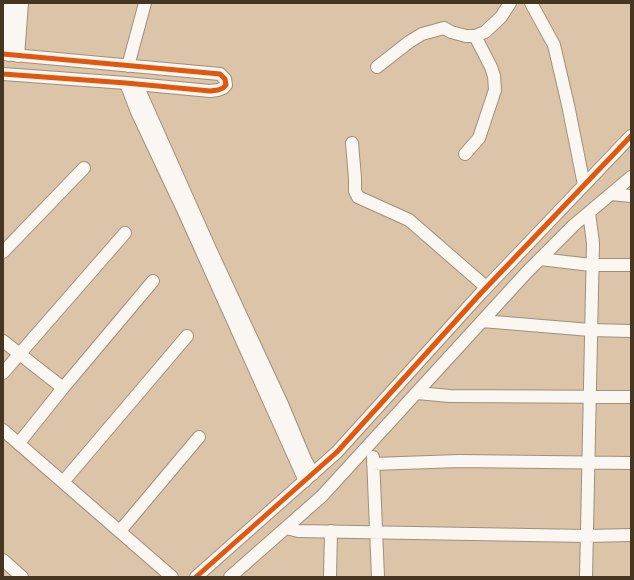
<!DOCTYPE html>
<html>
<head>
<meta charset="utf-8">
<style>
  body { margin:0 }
  #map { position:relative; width:634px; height:580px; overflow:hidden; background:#dbc4a8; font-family:"Source Sans 3",sans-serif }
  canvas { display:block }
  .frame { position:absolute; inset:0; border:4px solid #463621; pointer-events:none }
</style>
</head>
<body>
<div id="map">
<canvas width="634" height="580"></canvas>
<div class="frame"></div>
</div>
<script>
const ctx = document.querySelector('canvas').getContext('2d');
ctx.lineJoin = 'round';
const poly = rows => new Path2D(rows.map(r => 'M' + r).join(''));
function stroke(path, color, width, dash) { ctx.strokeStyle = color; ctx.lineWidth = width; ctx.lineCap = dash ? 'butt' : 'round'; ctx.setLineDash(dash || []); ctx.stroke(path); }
const street = poly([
  [531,3,554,45,568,105,584,185],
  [3,54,220,74,225,79,226,85,223,88,218,90,210,91,126,83,3,74],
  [9,55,10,3],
  [18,56,22,3],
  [128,66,145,3],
  [377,67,409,42,422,34,444,28,451,32,466,36,475,36,485,32,501,17,510,3],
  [126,83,137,112,185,214,305,481],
  [137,85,210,249,282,404,305,459,313,474],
  [352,143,355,178,355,191,358,197,409,220,486,287],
  [465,154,479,138,495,90,494,76,491,67,475,36],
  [611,194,631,196],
  [3,252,84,168],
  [540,259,591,265,631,265],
  [482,321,590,330,631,331],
  [3,341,63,388],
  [3,373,125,233],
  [417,393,450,396,631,397],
  [3,430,172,577],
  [19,443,63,388,153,281],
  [373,457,378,577],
  [373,464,459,461,631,463],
  [63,482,187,336],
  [286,528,298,531,587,536,631,535],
  [120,531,199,437],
  [3,560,22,577],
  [196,577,337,452,481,293,631,136],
  [230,577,322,496,527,272,574,225,631,177],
  [330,577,331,531],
  [586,577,593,243,589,213]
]);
stroke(street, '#a18f79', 14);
stroke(street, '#faf6f2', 12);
stroke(poly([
  [3,54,220,74,225,79,226,85,223,88,218,90,210,91,126,83,3,74],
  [196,577,337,452,481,293,631,136]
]), '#e0570d', 5);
</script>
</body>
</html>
